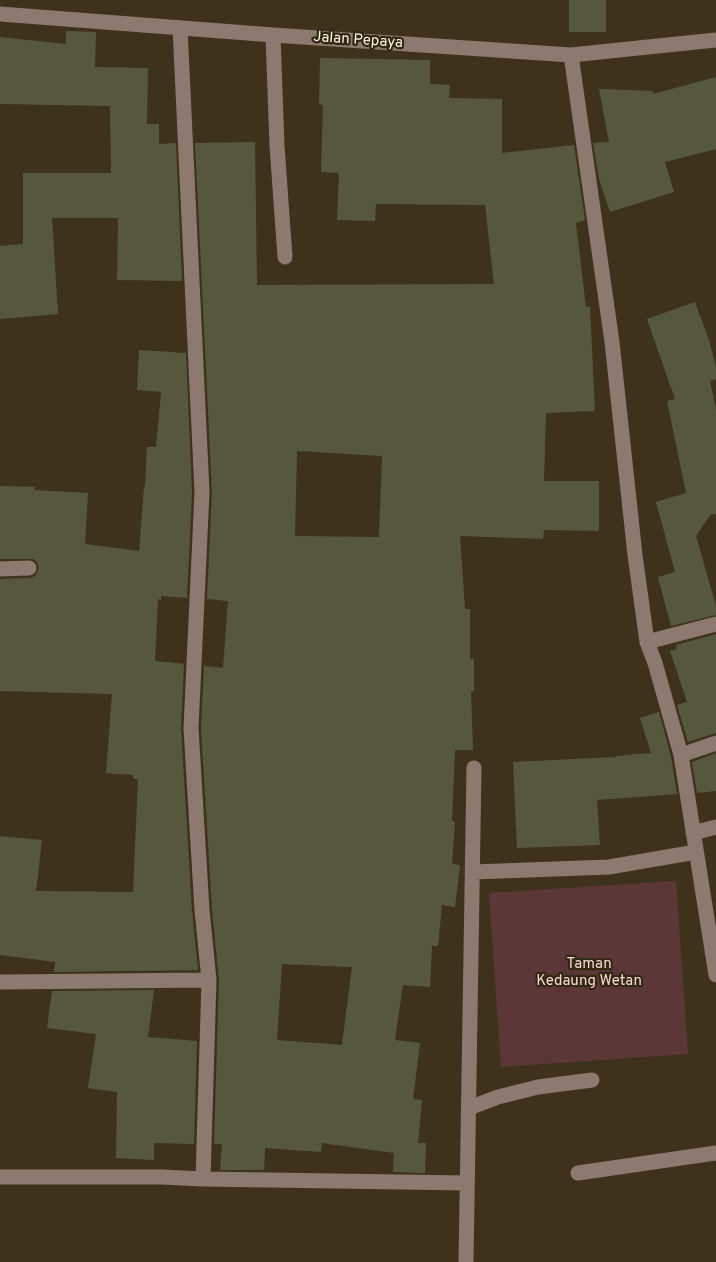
<!DOCTYPE html>
<html>
<head>
<meta charset="utf-8">
<style>
  body { margin:0 }
  canvas { display:block; background:#3e321c }
</style>
</head>
<body>
<canvas width="716" height="1262"></canvas>
<script>
const ctx = document.querySelector('canvas').getContext('2d');
ctx.lineJoin = 'round';
function fillPath(path, color) { ctx.fillStyle = color; ctx.fill(path, 'evenodd'); }
const poly = rows => new Path2D(rows.map(r => 'M' + r).join(''));
function stroke(path, color, width, dash) { ctx.strokeStyle = color; ctx.lineWidth = width; ctx.lineCap = dash ? 'butt' : 'round'; ctx.setLineDash(dash || []); ctx.stroke(path); }
function label(font, color, halo, rows, align = 'center') {
  ctx.font = font + ' Overpass,sans-serif'; ctx.lineWidth = 4.5; ctx.setLineDash([]); ctx.textBaseline = 'middle'; ctx.strokeStyle = halo; ctx.fillStyle = color; for (const [text, x, y, turn = 0] of rows) {
    ctx.save(); ctx.translate(x, y); ctx.rotate((+turn || 0) * Math.PI / 180); ctx.textAlign = isNaN(turn) ? turn : align; if (halo) ctx.strokeText(text, 0, 0); ctx.fillText(text, 0, 0); ctx.restore();
  }
}
fillPath(poly([
  [676,881,688,1054,501,1067,489,893]
]), '#5b3737');
fillPath(poly([
  [569,0,606,0,606,32,569,32],
  [66,31,96,32,95,67,148,68,147,124,159,124,159,144,176,143,182,281,117,280,118,218,52,218,58,314,0,319,0,246,23,244,23,173,111,173,110,106,0,104,0,37,66,44],
  [320,58,430,60,430,84,450,85,449,98,502,99,502,153,574,145,585,220,576,223,586,307,590,307,595,411,546,413,544,481,599,481,599,531,544,530,543,539,460,536,465,609,470,609,470,659,474,659,474,691,471,691,473,750,455,750,452,821,455,822,452,864,460,865,455,907,442,905,438,946,432,946,430,987,403,985,395,1040,420,1043,413,1099,422,1100,418,1143,426,1143,425,1173,393,1172,394,1153,322,1143,321,1152,265,1148,264,1170,220,1170,222,1144,214,1144,219,980,212,909,201,728,204,666,223,668,228,601,207,599,212,492,195,143,255,142,257,285,494,284,485,205,376,204,375,221,337,220,339,173,321,172,323,105,319,104],
  [297,451,382,456,379,537,295,536],
  [282,964,352,967,342,1045,277,1040],
  [716,77,716,149,665,162,674,192,610,212,599,179,593,143,609,142,599,89,653,91,653,94],
  [695,302,709,340,716,367,716,379,710,381,716,410,716,514,710,515,696,536,716,606,716,615,671,626,658,577,675,572,656,502,686,493,667,401,675,399,647,319],
  [139,350,186,353,192,492,187,598,161,596,161,600,158,599,155,661,184,664,181,728,192,911,198,970,54,972,55,962,0,955,0,836,42,840,36,891,133,892,138,779,133,779,133,775,106,773,112,694,0,691,0,579,30,578,35,576,39,568,37,562,33,559,0,559,0,486,35,487,34,490,88,493,85,544,139,551,144,487,145,487,147,447,156,447,161,392,137,390],
  [716,634,716,733,688,742,677,705,687,702,670,651,677,649,676,645],
  [659,712,671,757,677,794,597,800,600,845,517,848,513,762,616,757,616,756,651,753,640,718],
  [716,753,716,791,697,793,692,762],
  [154,990,148,1037,197,1041,194,1144,154,1143,154,1160,116,1158,117,1092,88,1088,96,1034,47,1028,52,991]
]), '#55583f');
stroke(poly([
  [0,14,273,35,571,55,716,40],
  [273,35,277,146,285,257],
  [571,55,612,342,635,555,647,642,655,663,681,755,716,975],
  [0,569,29,568],
  [647,642,716,624],
  [681,755,716,743],
  [693,833,716,827],
  [473,872,609,867,696,852],
  [0,982,209,980,202,910,191,728,202,492,180,28],
  [469,1108,498,1097,538,1087,592,1080],
  [578,1173,716,1153],
  [0,1177,162,1177,203,1179,467,1183],
  [203,1179,209,980],
  [466,1262,474,768]
]), '#8c796f', 15);
label('15px', '#fbf4e6', '#332812', [
  ["Jalan Pepaya",358,41,4]
]);
label('15px', '#f9d8d7', '#332812', [
  ["Taman",589,965],
  ["Kedaung Wetan",589,982]
]);
</script>
</body>
</html>
